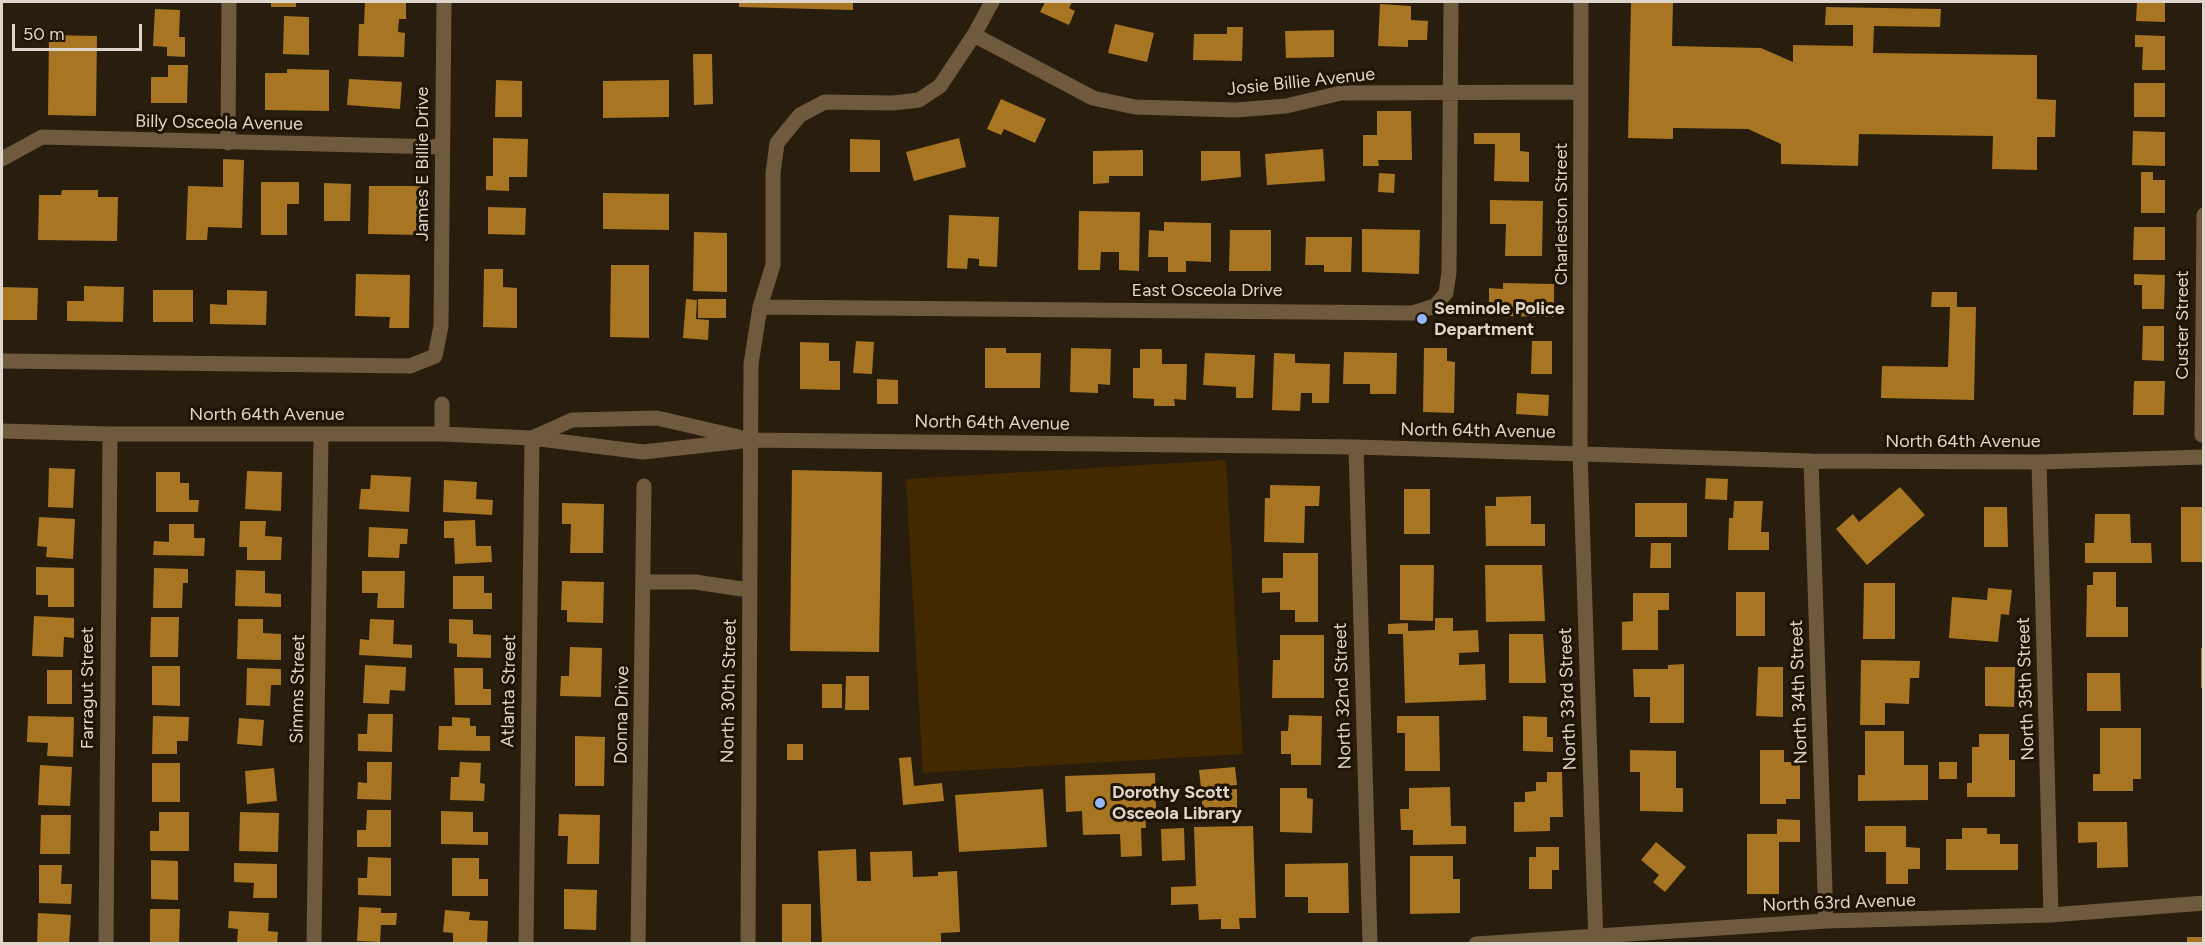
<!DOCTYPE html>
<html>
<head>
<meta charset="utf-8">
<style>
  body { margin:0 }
  #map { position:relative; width:2205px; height:945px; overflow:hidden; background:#291e0d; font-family:Figtree,sans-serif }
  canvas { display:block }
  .frame { position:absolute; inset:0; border:3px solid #ded6cc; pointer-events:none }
  .scale { position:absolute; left:12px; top:24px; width:130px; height:27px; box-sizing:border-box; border:3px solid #ded6cc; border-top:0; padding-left:8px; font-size:18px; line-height:21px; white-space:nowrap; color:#ded6cc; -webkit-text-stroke:4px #201405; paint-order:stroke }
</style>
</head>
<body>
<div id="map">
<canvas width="2205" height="945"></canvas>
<div class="frame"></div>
<div class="scale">50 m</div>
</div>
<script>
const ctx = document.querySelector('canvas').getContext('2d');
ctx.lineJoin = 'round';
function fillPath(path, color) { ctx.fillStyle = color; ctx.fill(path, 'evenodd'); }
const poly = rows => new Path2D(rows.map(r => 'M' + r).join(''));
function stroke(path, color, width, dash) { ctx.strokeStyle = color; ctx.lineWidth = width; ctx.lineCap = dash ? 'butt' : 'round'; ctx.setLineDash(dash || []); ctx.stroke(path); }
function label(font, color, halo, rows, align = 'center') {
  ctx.font = font + ' Figtree,sans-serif'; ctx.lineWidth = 6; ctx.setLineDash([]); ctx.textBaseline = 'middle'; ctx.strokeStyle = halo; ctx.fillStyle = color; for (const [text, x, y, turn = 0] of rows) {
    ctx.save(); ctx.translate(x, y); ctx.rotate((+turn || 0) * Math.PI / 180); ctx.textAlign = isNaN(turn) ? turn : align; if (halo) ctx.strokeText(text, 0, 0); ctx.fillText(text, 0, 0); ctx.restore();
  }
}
fillPath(poly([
  [1226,460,1243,754,923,773,906,479]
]), '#432900');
fillPath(poly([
  [271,2,296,2,296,7,271,7],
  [365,2,406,2,406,19,399,19,398,32,405,33,404,57,358,56,359,24,364,24],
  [739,2,853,2,853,10,739,7],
  [1045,2,1072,2,1069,8,1075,11,1069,25,1040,12],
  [2137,2,2165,2,2165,22,2136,21],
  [1631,3,1673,3,1672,46,1761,48,1793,62,1793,45,1853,46,1853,25,1825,25,1826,7,1941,9,1940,27,1874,26,1873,53,2037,55,2037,99,2056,100,2055,137,2037,137,2037,170,1992,169,1993,136,1859,134,1858,166,1781,164,1781,144,1748,129,1673,128,1673,139,1628,138],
  [1380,4,1411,6,1411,20,1428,21,1427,40,1408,40,1408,47,1378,46],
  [155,9,180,10,179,37,185,37,185,57,167,56,167,47,153,46],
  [284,16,309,17,309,55,283,54],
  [1115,24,1154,33,1147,62,1108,53],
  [1227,27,1243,27,1242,61,1193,60,1194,34,1227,34],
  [1334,30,1334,57,1286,58,1285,31],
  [49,35,97,36,96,116,48,115],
  [2135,35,2165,36,2165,70,2142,70,2143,47,2135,47],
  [693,54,712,54,713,104,694,105],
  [168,65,188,65,187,103,151,103,151,77,168,77],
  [287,69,329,70,329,111,265,110,265,73,287,73],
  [349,79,402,82,400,109,347,105],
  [496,80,522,81,522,117,495,117],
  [669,80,669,117,603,118,603,81],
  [2134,83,2165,83,2165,117,2134,117],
  [1001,99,1046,119,1035,143,1004,129,1001,135,987,129],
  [1377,111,1411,111,1412,160,1378,160,1379,166,1363,166,1363,135,1377,135],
  [2133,131,2165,132,2165,166,2132,165],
  [1474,133,1520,133,1520,151,1529,152,1529,182,1494,181,1495,144,1474,144],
  [493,138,528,139,527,177,509,177,509,191,486,190,486,176,493,176],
  [959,138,966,167,914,181,906,152],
  [850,139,880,140,880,172,850,172],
  [1323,149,1325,181,1267,185,1265,154],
  [1143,150,1143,176,1109,176,1109,183,1093,184,1093,151],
  [1201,151,1240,151,1241,177,1201,181],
  [223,159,244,160,242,228,208,227,207,240,186,240,188,186,223,187],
  [2141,172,2153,172,2153,180,2165,180,2165,213,2141,213],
  [1379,173,1395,174,1394,193,1378,192],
  [261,182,299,182,299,204,287,204,287,235,261,235],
  [324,183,351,184,350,221,324,221],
  [369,186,421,186,421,235,368,234],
  [62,190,98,190,98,197,118,197,117,241,38,240,39,195,61,195],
  [603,193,669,194,669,230,603,229],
  [1490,200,1543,201,1542,256,1505,256,1506,224,1490,224],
  [488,207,526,208,525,235,488,234],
  [1079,211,1140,212,1139,271,1119,270,1119,252,1101,252,1100,270,1078,270],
  [949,215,999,217,997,267,979,266,979,259,968,258,967,269,947,268],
  [1164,222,1211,223,1211,262,1186,261,1186,272,1168,272,1168,257,1148,257,1149,230,1164,231],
  [2134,227,2165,227,2165,260,2133,260],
  [1362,229,1420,230,1419,274,1362,272],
  [1230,230,1271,230,1271,271,1229,271],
  [694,232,727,233,727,292,693,291],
  [1306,237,1352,237,1351,272,1324,272,1324,265,1305,265],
  [611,265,649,265,649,338,610,337],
  [484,269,503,269,503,287,517,288,517,328,483,327],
  [356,274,410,275,409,328,389,328,390,317,355,316],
  [2134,274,2165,275,2164,309,2142,309,2142,285,2134,285],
  [1503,283,1554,284,1554,317,1503,316,1503,309,1489,309,1489,288,1503,289],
  [84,286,124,287,123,322,67,321,67,301,84,301],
  [2,287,38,288,37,320,2,320],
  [153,290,193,290,193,322,153,322],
  [227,290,267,291,266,325,210,324,210,304,227,305],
  [1932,292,1957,292,1957,307,1976,307,1974,400,1881,398,1882,366,1948,367,1950,307,1931,307],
  [686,299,697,300,696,319,709,320,708,340,683,338],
  [698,299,726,299,726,318,698,318],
  [2143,326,2164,326,2164,361,2142,360],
  [856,341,874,342,872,374,853,373],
  [1532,341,1552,341,1552,374,1531,374],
  [800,342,829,343,829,361,840,361,840,390,800,389],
  [985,348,1006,348,1006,353,1041,353,1040,388,985,388],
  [1071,348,1111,349,1110,385,1098,384,1098,393,1070,392],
  [1424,348,1447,348,1447,361,1455,362,1454,413,1423,412],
  [1140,349,1162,349,1162,364,1187,364,1186,400,1174,399,1175,406,1154,406,1154,399,1133,398,1133,368,1140,368],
  [1344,352,1397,353,1396,394,1370,394,1370,384,1343,384],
  [1205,353,1255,355,1253,398,1236,398,1236,387,1203,385],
  [1274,353,1295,354,1295,363,1330,364,1329,403,1312,403,1312,393,1301,393,1300,411,1272,410],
  [877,379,898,380,898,404,877,404],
  [2134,381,2165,381,2164,415,2133,415],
  [1517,393,1549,395,1548,416,1516,414],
  [49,468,75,469,73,508,48,507],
  [792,470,882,472,879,652,790,651],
  [247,471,282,472,281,511,245,509],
  [156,472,180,472,180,483,189,483,189,500,199,500,198,512,156,512],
  [371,475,411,477,409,512,359,509,361,489,370,489],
  [1706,478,1728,479,1727,500,1705,499],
  [444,480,477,482,476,499,493,500,492,515,443,512],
  [1270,485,1320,486,1319,506,1305,506,1304,543,1264,542,1265,498,1270,498],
  [1900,487,1925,515,1867,565,1836,529,1853,514,1859,522],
  [1404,489,1430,489,1430,534,1404,534],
  [1531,496,1531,524,1545,524,1545,546,1486,546,1485,506,1496,506,1496,497],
  [1734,501,1763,501,1761,532,1769,532,1769,550,1728,550,1729,518,1733,518],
  [562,503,604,504,603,553,570,553,571,524,562,524],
  [1635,503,1687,503,1687,537,1635,537],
  [1984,507,2007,507,2008,547,1984,547],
  [2181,507,2204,507,2204,562,2181,562],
  [2095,514,2130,514,2131,543,2151,543,2152,563,2085,563,2085,543,2094,543],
  [39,517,75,519,73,559,46,557,47,547,37,546],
  [475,520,476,546,491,546,492,562,455,564,454,538,444,538,444,521],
  [240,521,266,521,265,536,282,537,281,560,247,560,247,547,239,547],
  [169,524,194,524,194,538,205,538,204,556,153,555,154,541,169,542],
  [369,527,408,529,407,544,400,544,399,558,368,557],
  [1651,543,1671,543,1671,568,1650,568],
  [1283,553,1318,553,1318,622,1295,622,1295,610,1280,610,1280,592,1262,593,1262,578,1283,578],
  [1400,565,1434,565,1433,621,1400,620],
  [1485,565,1542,565,1545,621,1486,622],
  [36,567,74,568,74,607,48,607,48,595,36,595],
  [154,568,188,569,188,583,183,583,182,608,153,608],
  [236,570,265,571,265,593,281,594,281,607,235,606],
  [362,571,405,571,404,608,377,608,378,593,362,593],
  [2093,572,2116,572,2116,607,2128,607,2128,637,2086,637,2087,585,2093,585],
  [453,576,484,576,484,593,492,593,492,609,453,609],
  [562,581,604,582,603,623,567,622,567,610,561,610],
  [1864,583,1895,583,1895,639,1863,639],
  [1988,588,2012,590,2009,615,2001,614,1998,642,1949,638,1952,597,1987,600],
  [1736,592,1765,592,1765,636,1736,636],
  [1633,593,1669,593,1669,610,1658,610,1658,650,1622,650,1622,622,1633,621],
  [34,616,74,618,74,638,64,637,63,657,32,656],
  [151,617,179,617,178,657,150,657],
  [1435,618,1453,618,1453,631,1478,630,1479,652,1459,653,1459,665,1485,664,1486,700,1405,703,1403,634,1388,634,1388,624,1408,623,1408,631,1435,630],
  [238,619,263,619,263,633,281,634,281,660,237,659],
  [370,619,394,620,393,644,412,645,412,658,359,655,360,639,369,640],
  [449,619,473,620,473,634,491,635,491,658,457,657,457,644,449,643],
  [1509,634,1543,634,1546,683,1509,683],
  [1280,635,1324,635,1324,698,1272,698,1273,660,1280,660],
  [570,647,602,648,601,697,560,696,561,676,569,676],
  [2201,648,2204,648,2204,688,2201,688],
  [1861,660,1920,661,1919,678,1910,678,1909,704,1885,703,1885,725,1860,725],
  [1684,664,1684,723,1650,723,1650,697,1634,697,1633,669,1668,669,1668,665],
  [365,665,406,667,405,691,390,690,389,704,363,703],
  [152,666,180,666,180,706,152,705],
  [1758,667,1783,667,1783,717,1756,716],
  [1985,667,2015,667,2014,707,1985,706],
  [247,668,281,669,281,685,271,685,270,706,246,705],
  [454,668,483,668,483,689,491,689,491,705,455,705],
  [47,670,72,670,72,704,47,704],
  [2087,673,2120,673,2121,711,2087,711],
  [846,676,869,676,869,710,845,710],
  [822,684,842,684,842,708,822,708],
  [368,714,393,714,392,752,358,751,358,734,367,734],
  [1289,715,1322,716,1321,765,1291,765,1291,754,1281,754,1281,731,1288,731],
  [28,716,74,717,73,757,47,756,48,743,27,742],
  [153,716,189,717,188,741,177,741,177,754,152,754],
  [1397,716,1439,716,1440,771,1405,771,1405,733,1397,733],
  [1523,716,1547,717,1547,737,1553,737,1553,752,1523,751],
  [452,717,470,718,470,726,476,726,476,736,490,736,490,751,438,750,439,726,452,726],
  [239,718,264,720,262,746,237,744],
  [2100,728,2141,728,2141,779,2133,779,2133,791,2093,791,2093,774,2100,774],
  [1865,731,1904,731,1904,765,1928,765,1928,800,1858,801,1858,775,1865,775],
  [1979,734,2009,734,2009,760,2015,760,2015,797,1967,797,1967,783,1972,783,1972,747,1979,747],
  [575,736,605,737,604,786,575,786],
  [787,744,803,744,803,760,787,760],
  [1630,750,1676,751,1676,788,1683,788,1683,812,1640,811,1640,772,1630,772],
  [1760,750,1784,750,1784,762,1800,762,1800,799,1786,799,1786,804,1760,804],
  [911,757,914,786,942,783,944,801,903,805,899,758],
  [367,762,392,762,391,800,357,799,358,782,367,783],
  [460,762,481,763,480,783,485,784,484,801,450,800,451,777,459,777],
  [1939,762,1957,762,1957,779,1939,779],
  [152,763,180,763,180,802,152,802],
  [40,765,72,767,70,806,38,805],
  [1235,767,1237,785,1201,788,1199,770],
  [274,768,277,801,247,804,245,771],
  [1547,772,1562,772,1563,817,1550,817,1550,831,1514,832,1514,802,1525,802,1525,792,1536,791,1536,782,1547,782],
  [1155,773,1156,809,1145,809,1146,828,1141,828,1142,856,1121,857,1120,834,1083,835,1082,811,1066,812,1065,776],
  [1450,787,1451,826,1466,826,1466,844,1413,845,1413,830,1401,830,1400,809,1409,809,1409,788],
  [1280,788,1307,788,1307,798,1313,799,1312,833,1280,832],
  [1043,789,1047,847,959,852,955,795],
  [1237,789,1237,816,1202,816,1202,790],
  [367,810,391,810,391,847,357,847,357,830,366,830],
  [441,811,473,812,473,832,488,832,488,845,441,844],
  [159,812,189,812,189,851,150,851,150,831,159,831],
  [240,812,279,813,278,852,239,851],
  [559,814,600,815,599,864,567,864,568,836,558,836],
  [41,815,71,815,70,854,40,854],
  [1777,819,1800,820,1800,842,1779,842,1779,894,1747,894,1747,834,1777,834],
  [2078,822,2127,822,2128,867,2097,868,2097,842,2078,843],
  [1253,826,1256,918,1239,918,1240,929,1221,929,1221,919,1199,920,1198,904,1171,905,1171,887,1196,886,1194,827],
  [1865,826,1906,826,1906,847,1920,848,1920,869,1908,869,1908,884,1886,884,1886,852,1865,852],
  [1184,828,1185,860,1162,861,1161,829],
  [1962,828,1987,828,1987,834,2000,834,2000,844,2018,844,2018,870,1946,870,1946,839,1962,839],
  [1656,842,1686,867,1665,892,1653,882,1659,875,1641,860],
  [1536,847,1559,847,1559,870,1552,870,1552,889,1529,889,1529,857,1536,857],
  [856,849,857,881,871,881,870,852,912,851,913,877,938,876,938,872,957,871,960,932,941,933,941,942,822,944,818,851],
  [1410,856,1453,856,1453,879,1460,879,1460,913,1410,914],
  [368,857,391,858,391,896,358,895,358,878,367,878],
  [452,858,479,858,479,879,488,879,488,896,452,896],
  [151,860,178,861,178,900,151,899],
  [234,863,277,864,277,898,253,898,254,883,234,882],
  [1348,863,1349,913,1308,913,1308,897,1285,897,1285,864],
  [39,865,62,865,61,884,72,884,71,904,39,903],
  [564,889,597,890,596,930,564,929],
  [782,904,811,904,811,944,782,944],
  [359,907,381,908,381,913,397,913,396,925,381,925,380,942,357,941],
  [150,909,180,909,179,944,150,944],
  [445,910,470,912,469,920,488,921,487,944,453,944,453,933,443,932],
  [229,911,269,913,268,931,278,932,277,944,237,944,238,929,228,928],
  [38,913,71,915,69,944,37,944],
  [2187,937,2202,937,2202,944,2187,944]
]), '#a87522');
stroke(poly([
  [1581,2,1580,453,1596,944],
  [974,35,1093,98,1135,107,1236,110,1286,106,1341,93,1581,92],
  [228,143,229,2],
  [2,159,42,137,442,147],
  [760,307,1413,313,1435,306,1446,293,1449,272,1451,2],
  [2,361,410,366,435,356,441,326,444,2],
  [2,431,110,434,442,434,532,438,643,452,751,440,1356,447,1811,461,2039,462,2204,457],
  [442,434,442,404],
  [2202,435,2204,215],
  [532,438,572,420,657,418,739,437],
  [1356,447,1370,944],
  [1811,461,1826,921],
  [2039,462,2051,915],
  [643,582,695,582,749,590],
  [106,944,110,434],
  [314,944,321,435],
  [526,944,532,438],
  [638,944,644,486],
  [748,944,751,364,760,307,773,265,773,173,777,143,800,115,825,102,893,103,919,100,940,86,974,35,992,2],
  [1476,944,1826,921,2051,915,2204,903]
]), '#705a3d', 15);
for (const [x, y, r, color] of [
  [1422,319,6,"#93b7fd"],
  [1100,803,6,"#93b7fd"]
]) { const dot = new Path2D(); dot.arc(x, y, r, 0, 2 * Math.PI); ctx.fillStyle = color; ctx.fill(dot); stroke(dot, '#201405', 2); }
label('18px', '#ded6cc', '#201405', [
  ["Josie Billie Avenue",1301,82,-6],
  ["Billy Osceola Avenue",219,123,1],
  ["James E Billie Drive",423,164,-90],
  ["Charleston Street",1562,214,-90],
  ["East Osceola Drive",1207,291],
  ["Custer Street",2183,325,-90],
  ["North 64th Avenue",267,415],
  ["North 64th Avenue",992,423,1],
  ["North 64th Avenue",1478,431,1],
  ["North 64th Avenue",1963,442],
  ["Farragut Street",88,688,-90],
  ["Simms Street",298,689,-89],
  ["North 35th Street",2026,689,-92],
  ["Atlanta Street",509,691,-89],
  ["North 30th Street",729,691,-89],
  ["North 34th Street",1799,692,-92],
  ["North 32nd Street",1343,696,-92],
  ["North 33rd Street",1568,699,-92],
  ["Donna Drive",622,715,-89],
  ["North 63rd Avenue",1839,903,-2]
]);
label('bold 18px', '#ded6cc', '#201405', [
  ["Seminole Police",1434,309],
  ["Department",1434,330],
  ["Dorothy Scott",1112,793],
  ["Osceola Library",1112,814]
], 'left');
</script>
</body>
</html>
